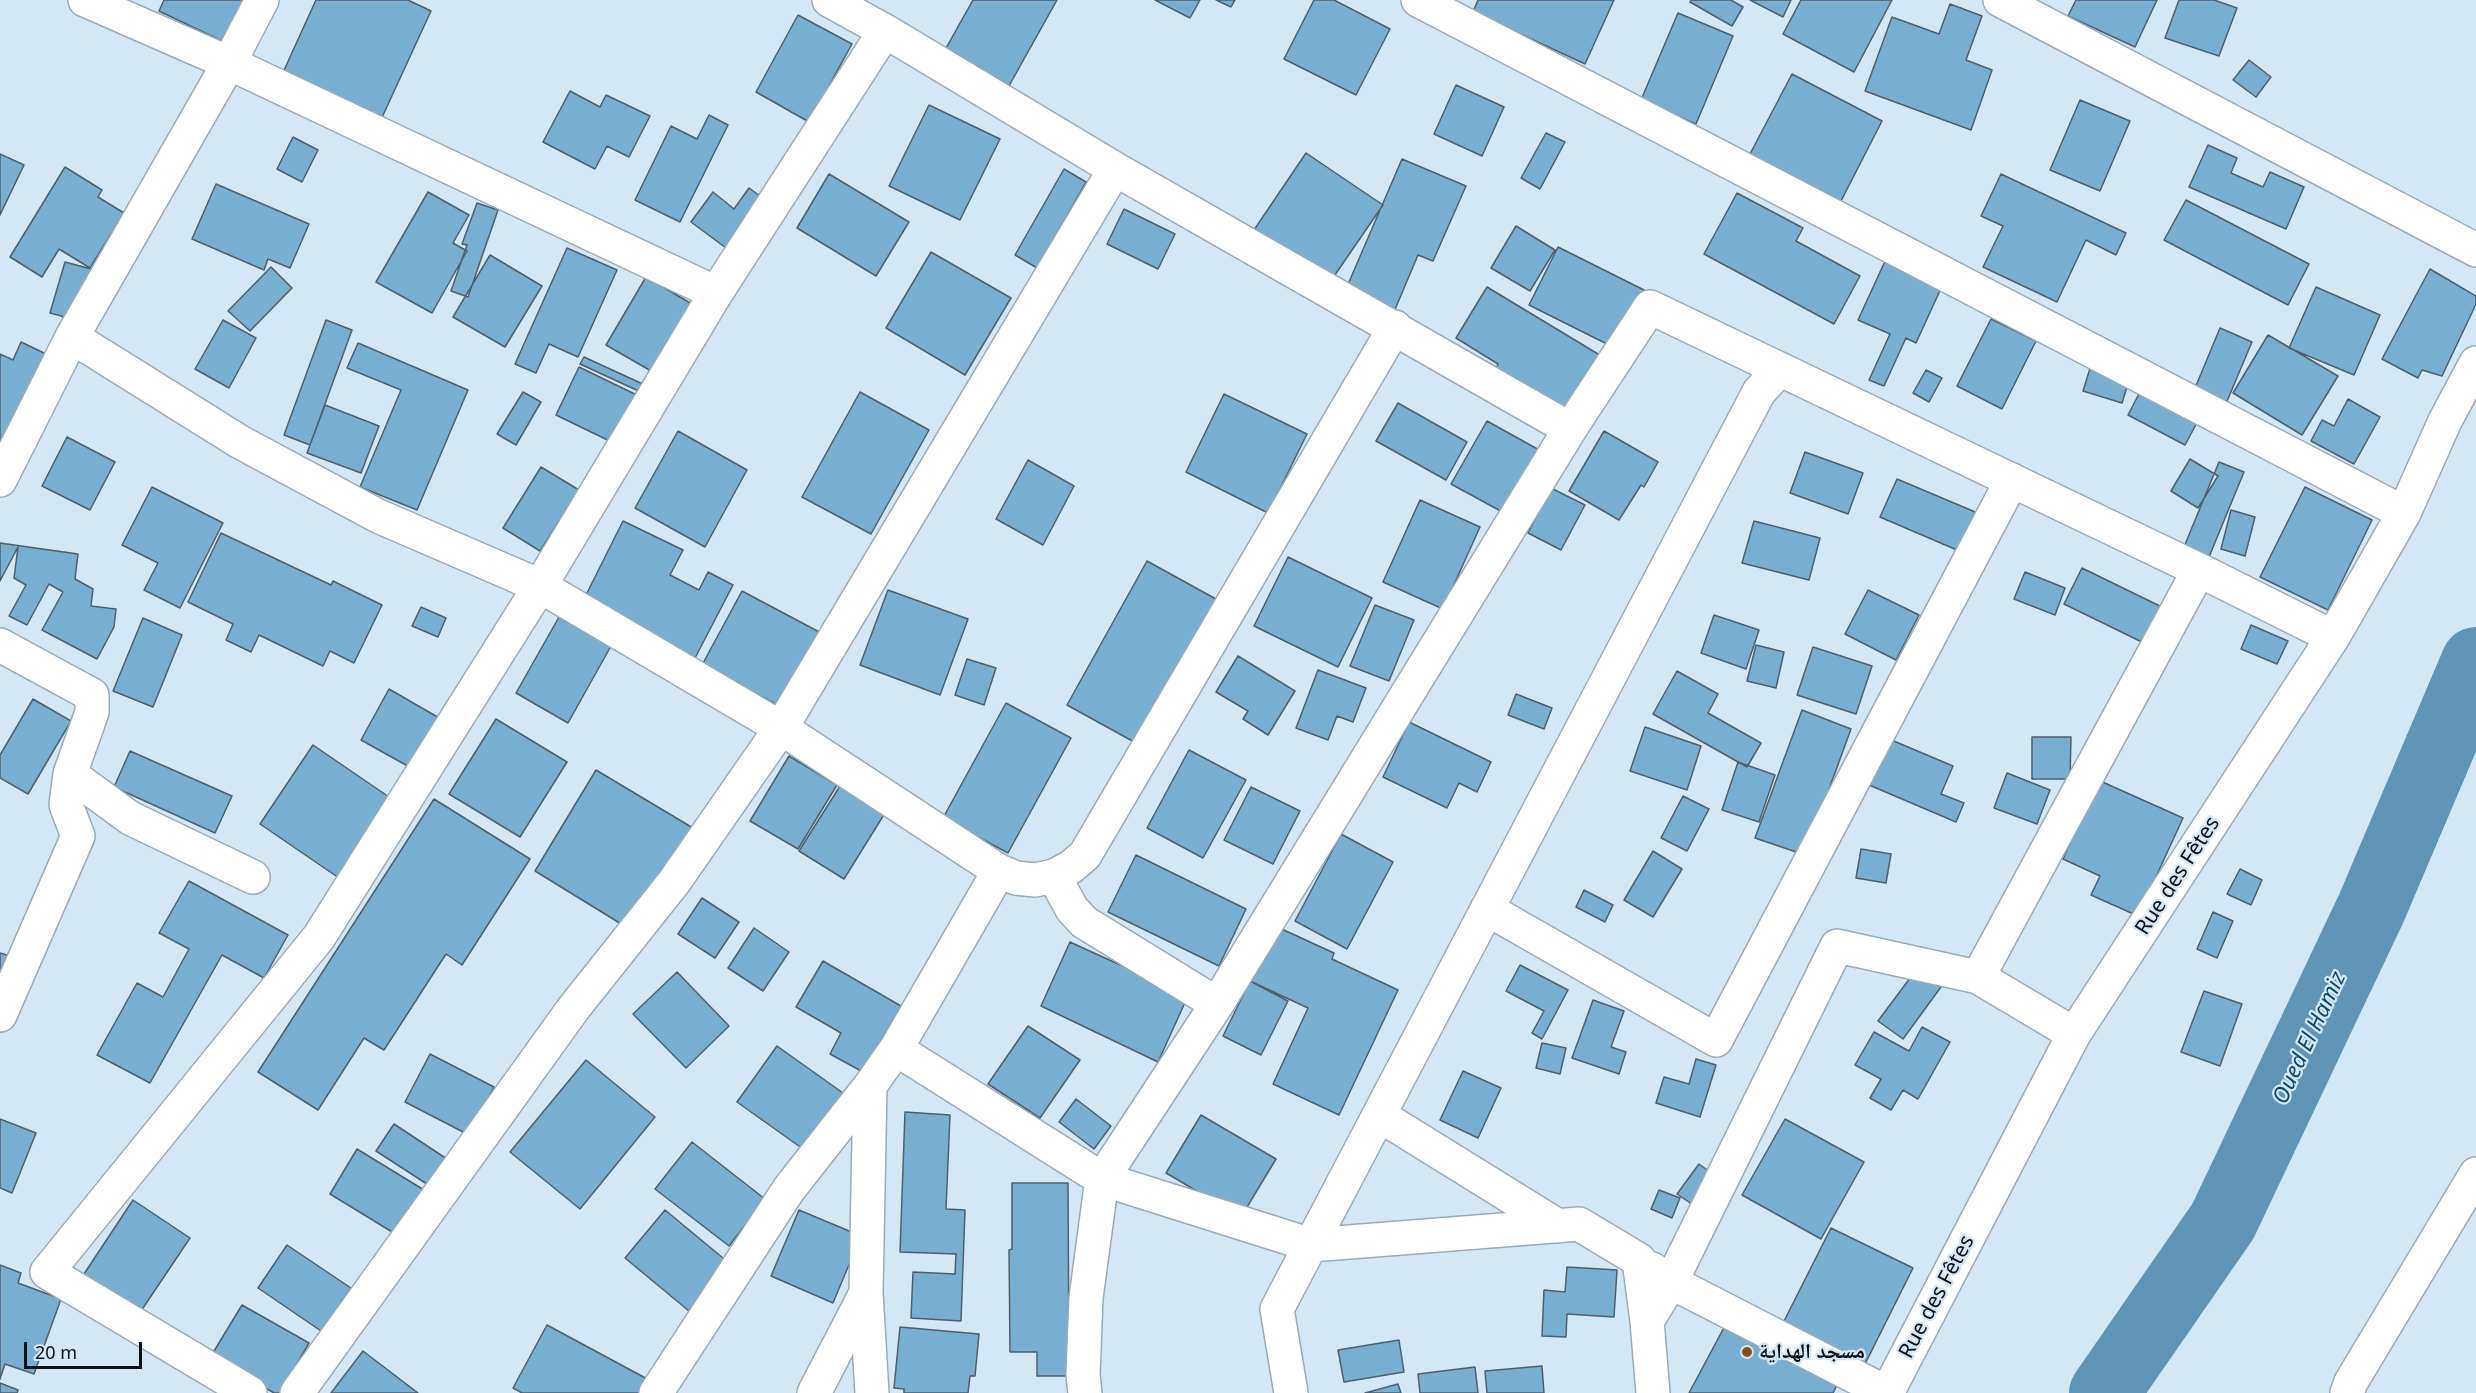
<!DOCTYPE html>
<html>
<head>
<meta charset="utf-8">
<style>
  body { margin:0 }
  #map { position:relative; width:2476px; height:1393px; overflow:hidden; background:#d4e7f5; font-family:"Noto Sans",sans-serif }
  canvas { display:block }
  .scale { position:absolute; left:24px; top:1342px; width:118px; height:27px; box-sizing:border-box; border:3px solid #0b1116; border-top:0; padding-left:8px; font-size:18px; line-height:21px; white-space:nowrap; color:#0b1116; -webkit-text-stroke:4px #d4e7f5; paint-order:stroke }
</style>
</head>
<body>
<div id="map">
<canvas width="2476" height="1393"></canvas>
<div class="scale">20 m</div>
</div>
<script>
const ctx = document.querySelector('canvas').getContext('2d');
ctx.lineJoin = 'round';
const poly = rows => new Path2D(rows.map(r => 'M' + r).join(''));
function stroke(path, color, width, dash) { ctx.strokeStyle = color; ctx.lineWidth = width; ctx.lineCap = dash ? 'butt' : 'round'; ctx.setLineDash(dash || []); ctx.stroke(path); }
function fillPath(path, color) { ctx.fillStyle = color; ctx.fill(path, 'evenodd'); }
function label(font, color, halo, rows, align = 'center') {
  ctx.font = font + ' "Noto Sans","Noto Naskh Arabic",sans-serif'; ctx.lineWidth = 4.5; ctx.setLineDash([]); ctx.textBaseline = 'middle'; ctx.strokeStyle = halo; ctx.fillStyle = color; for (const [text, x, y, turn = 0] of rows) {
    ctx.save(); ctx.translate(x, y); ctx.rotate((+turn || 0) * Math.PI / 180); ctx.textAlign = isNaN(turn) ? turn : align; if (halo) ctx.strokeText(text, 0, 0); ctx.fillText(text, 0, 0); ctx.restore();
  }
}
stroke(poly([
  [2104,1393,2223,1221,2371,909,2476,662]
]), '#5f94b7', 70);
const building = poly([
  [164,0,244,0,224,42,159,11,164,0],
  [316,0,408,0,431,11,379,124,280,79,316,0],
  [973,0,1057,0,1005,93,941,57,973,0],
  [1155,0,1200,0,1190,18,1155,0],
  [1216,0,1235,0,1231,7,1216,0],
  [1314,0,1334,0,1390,29,1356,95,1284,59,1314,0],
  [1478,0,1614,0,1585,64,1473,12,1478,0],
  [1691,0,1731,0,1743,7,1732,26,1690,2,1691,0],
  [1750,0,1791,0,1783,17,1750,0],
  [1801,0,1892,0,1854,72,1783,34,1801,0],
  [2076,0,2157,0,2135,47,2068,16,2076,0],
  [2179,0,2214,0,2237,8,2219,56,2165,38,2179,0],
  [1950,4,1982,16,1966,60,1992,70,1971,130,1865,91,1892,17,1939,34,1950,4],
  [1678,13,1733,36,1696,124,1641,100,1678,13],
  [798,15,852,44,809,122,756,92,798,15],
  [2249,60,2271,77,2256,97,2233,80,2249,60],
  [1792,74,1882,121,1841,201,1750,154,1792,74],
  [1456,85,1504,107,1482,156,1434,134,1456,85],
  [570,91,600,107,606,95,650,116,629,157,607,146,595,169,543,142,570,91],
  [2080,100,2130,121,2100,191,2050,170,2080,100],
  [929,105,1000,139,960,220,889,186,929,105],
  [709,115,728,125,680,222,635,200,671,126,697,139,709,115],
  [1546,133,1565,142,1540,189,1521,178,1546,133],
  [293,137,318,150,302,182,277,169,293,137],
  [2208,145,2237,158,2231,173,2263,187,2270,172,2304,187,2286,229,2189,187,2208,145],
  [1306,153,1383,205,1328,285,1252,233,1306,153],
  [0,154,24,165,0,215,0,154],
  [1402,159,1466,186,1433,261,1418,255,1391,319,1346,289,1402,159],
  [65,167,102,190,98,197,124,213,90,268,59,249,42,277,10,257,65,167],
  [1064,169,1086,182,1037,268,1015,255,1064,169],
  [829,174,909,222,876,276,797,228,829,174],
  [2001,174,2126,233,2116,255,2086,240,2057,302,1983,267,2003,226,1981,216,2001,174],
  [216,184,309,224,290,268,268,259,264,270,192,239,216,184],
  [749,188,767,201,730,251,691,222,713,192,734,209,749,188],
  [428,192,469,215,453,243,467,251,432,313,376,282,428,192],
  [1737,193,1803,228,1796,241,1860,276,1834,324,1704,254,1737,193],
  [2186,200,2309,264,2288,305,2164,240,2186,200],
  [477,203,498,210,468,297,451,291,467,245,462,244,477,203],
  [1124,209,1175,234,1158,269,1107,244,1124,209],
  [1516,226,1555,250,1530,291,1491,268,1516,226],
  [1558,247,1644,290,1615,348,1529,305,1558,247],
  [567,248,617,270,578,357,549,344,536,373,515,364,567,248],
  [931,252,1011,298,965,375,886,328,931,252],
  [490,255,542,286,505,347,453,317,490,255],
  [1886,259,1943,284,1916,343,1906,338,1884,386,1869,380,1890,334,1858,320,1886,259],
  [65,262,95,270,80,321,50,313,65,262],
  [271,267,292,288,250,331,228,311,271,267],
  [2430,269,2476,296,2476,304,2442,376,2422,370,2418,378,2382,359,2430,269],
  [646,277,697,307,658,375,606,345,646,277],
  [1487,287,1603,357,1566,418,1493,374,1498,364,1456,338,1487,287],
  [2316,287,2380,315,2354,375,2289,348,2316,287],
  [1991,319,2036,341,2002,409,1957,386,1991,319],
  [223,320,256,338,229,388,195,369,223,320],
  [326,320,352,330,310,445,284,435,326,320],
  [2220,328,2252,342,2225,406,2193,393,2220,328],
  [2268,335,2338,376,2302,435,2233,393,2268,335],
  [21,342,46,354,0,456,0,354,13,360,21,342],
  [358,343,468,390,417,510,360,487,401,390,347,368,358,343],
  [584,357,647,386,643,393,580,364,584,357],
  [2092,362,2131,374,2122,403,2083,391,2092,362],
  [579,367,643,398,620,446,556,415,579,367],
  [1926,370,1942,378,1929,402,1913,393,1926,370],
  [2142,388,2199,419,2185,445,2128,415,2142,388],
  [523,392,541,402,516,445,497,434,523,392],
  [860,392,929,430,871,534,802,497,860,392],
  [1224,394,1307,434,1268,513,1186,472,1224,394],
  [2348,399,2380,417,2354,464,2311,441,2322,420,2334,426,2348,399],
  [1398,403,1467,442,1446,480,1376,441,1398,403],
  [325,405,379,426,361,473,307,453,325,405],
  [1487,421,1541,451,1506,514,1451,484,1487,421],
  [678,431,747,470,705,547,635,508,678,431],
  [1604,431,1658,462,1644,487,1641,485,1619,520,1569,491,1604,431],
  [67,437,115,462,90,510,42,486,67,437],
  [1805,452,1863,473,1848,514,1790,493,1805,452],
  [2190,459,2218,476,2198,508,2171,491,2190,459],
  [1028,460,1074,486,1043,545,996,519,1028,460],
  [2219,462,2244,472,2209,557,2184,547,2219,462],
  [541,467,579,490,540,551,503,528,541,467],
  [1897,479,1980,514,1964,553,1880,517,1897,479],
  [152,487,223,523,180,608,144,590,158,563,122,545,152,487],
  [2305,487,2372,520,2328,610,2260,577,2305,487],
  [1551,488,1585,505,1561,550,1528,533,1551,488],
  [1420,500,1480,527,1443,609,1383,582,1420,500],
  [2231,510,2255,517,2245,556,2221,549,2231,510],
  [623,521,683,550,670,575,699,590,708,572,733,585,694,660,582,603,623,521],
  [1754,521,1820,538,1809,580,1742,563,1754,521],
  [221,533,331,585,333,581,382,605,354,663,330,651,323,666,259,635,251,652,226,640,233,624,188,602,221,533],
  [0,543,78,554,75,579,93,589,91,606,116,609,114,627,97,659,42,630,63,592,49,584,27,625,9,616,26,585,14,578,18,547,0,581,0,543],
  [1288,557,1372,598,1338,667,1254,626,1288,557],
  [1147,561,1225,604,1145,748,1067,705,1147,561],
  [2082,568,2166,609,2148,645,2064,604,2082,568],
  [2025,572,2065,588,2055,615,2014,599,2025,572],
  [888,590,968,619,940,695,860,665,888,590],
  [1868,590,1919,615,1896,660,1845,634,1868,590],
  [742,591,823,634,783,708,702,665,742,591],
  [1375,605,1414,620,1389,681,1350,666,1375,605],
  [421,607,446,618,438,637,412,626,421,607],
  [1714,615,1759,630,1746,669,1701,653,1714,615],
  [559,617,611,646,568,723,516,693,559,617],
  [143,618,182,635,153,707,113,691,143,618],
  [2251,625,2288,641,2277,664,2241,649,2251,625],
  [1756,645,1784,652,1776,688,1747,681,1756,645],
  [1813,647,1872,666,1856,714,1797,695,1813,647],
  [1238,656,1295,691,1268,735,1243,719,1248,711,1216,692,1238,656],
  [967,659,996,668,984,705,955,695,967,659],
  [1318,670,1366,688,1353,722,1337,716,1328,740,1296,728,1318,670],
  [1677,671,1718,694,1708,713,1761,743,1747,767,1653,714,1677,671],
  [389,689,441,719,413,769,361,740,389,689],
  [1516,694,1552,708,1544,729,1508,715,1516,694],
  [33,699,71,721,28,794,0,778,0,755,33,699],
  [1006,703,1071,738,1008,853,943,818,1006,703],
  [1802,710,1851,729,1805,855,1755,838,1802,710],
  [496,719,567,762,520,837,449,794,496,719],
  [1409,722,1491,762,1477,792,1459,783,1447,808,1383,777,1409,722],
  [1645,727,1701,746,1687,790,1630,771,1645,727],
  [2032,737,2071,737,2070,779,2032,779,2032,737],
  [1889,739,1953,766,1941,794,1964,803,1956,822,1869,785,1889,739],
  [313,745,392,799,339,878,260,824,313,745],
  [1189,750,1246,780,1203,858,1147,828,1189,750],
  [130,751,232,796,215,833,114,787,130,751],
  [789,756,837,785,798,849,750,821,789,756],
  [1738,762,1775,775,1759,822,1722,810,1738,762],
  [596,770,693,828,631,930,535,871,596,770],
  [2007,773,2050,790,2037,824,1994,808,2007,773],
  [2098,780,2183,818,2138,916,2091,895,2100,876,2063,859,2098,780],
  [840,786,885,813,844,879,799,851,840,786],
  [1251,787,1300,811,1273,864,1224,840,1251,787],
  [1683,796,1709,809,1687,851,1661,838,1683,796],
  [434,799,530,859,462,965,446,954,384,1050,364,1038,318,1110,258,1072,434,799],
  [1341,834,1393,862,1347,949,1295,921,1341,834],
  [1861,849,1891,854,1886,883,1856,878,1861,849],
  [1653,851,1682,869,1653,917,1624,900,1653,851],
  [1136,855,1246,909,1219,966,1108,912,1136,855],
  [2240,869,2262,880,2251,905,2227,894,2240,869],
  [189,881,288,935,264,978,222,955,150,1083,97,1055,137,983,163,997,189,949,159,933,189,881],
  [1584,890,1613,905,1605,922,1576,907,1584,890],
  [702,898,739,922,715,958,678,934,702,898],
  [2213,912,2233,921,2217,958,2197,949,2213,912],
  [1275,926,1334,953,1332,959,1398,990,1339,1115,1273,1084,1308,1008,1250,981,1275,926],
  [754,928,789,952,763,991,728,968,754,928],
  [1070,942,1188,996,1158,1062,1041,1006,1070,942],
  [0,953,10,956,0,989,0,953],
  [823,961,901,1006,863,1072,830,1054,841,1033,796,1007,823,961],
  [1520,965,1568,990,1542,1039,1532,1033,1544,1011,1506,991,1520,965],
  [1916,970,1941,987,1903,1039,1878,1021,1916,970],
  [677,972,729,1026,686,1068,633,1014,677,972],
  [1250,981,1288,1001,1261,1055,1223,1036,1250,981],
  [2204,991,2242,1004,2220,1066,2181,1052,2204,991],
  [1593,1000,1624,1011,1611,1047,1626,1052,1619,1074,1572,1058,1593,1000],
  [1028,1026,1080,1060,1040,1118,988,1084,1028,1026],
  [1922,1027,1950,1042,1918,1099,1903,1090,1891,1110,1870,1098,1881,1079,1855,1065,1874,1032,1909,1051,1922,1027],
  [1542,1043,1566,1048,1560,1074,1536,1068,1542,1043],
  [777,1046,843,1093,803,1149,737,1102,777,1046],
  [430,1054,494,1087,469,1135,405,1102,430,1054],
  [1696,1059,1716,1065,1700,1117,1656,1103,1664,1077,1689,1084,1696,1059],
  [586,1060,655,1117,580,1209,510,1152,586,1060],
  [1463,1071,1501,1088,1478,1138,1440,1120,1463,1071],
  [1076,1099,1111,1126,1094,1149,1059,1122,1076,1099],
  [905,1112,950,1115,946,1209,965,1210,961,1321,911,1318,913,1272,955,1274,956,1254,900,1252,905,1112],
  [1201,1115,1276,1159,1241,1217,1166,1173,1201,1115],
  [0,1119,36,1133,12,1193,0,1188,0,1119],
  [1785,1119,1864,1162,1821,1239,1742,1195,1785,1119],
  [394,1124,447,1159,430,1186,376,1151,394,1124],
  [692,1142,765,1199,729,1246,655,1189,692,1142],
  [357,1149,429,1193,402,1238,330,1194,357,1149],
  [1699,1164,1721,1180,1699,1209,1677,1194,1699,1164],
  [1012,1183,1068,1183,1069,1376,1037,1376,1037,1352,1010,1352,1009,1250,1012,1249,1012,1183],
  [1659,1190,1680,1198,1672,1218,1651,1209,1659,1190],
  [133,1200,190,1238,137,1317,80,1280,133,1200],
  [665,1210,729,1263,689,1311,625,1258,665,1210],
  [799,1210,861,1236,833,1303,771,1276,799,1210],
  [1831,1228,1913,1268,1862,1370,1780,1329,1831,1228],
  [287,1245,351,1288,321,1331,258,1288,287,1245],
  [0,1265,21,1273,18,1283,61,1299,34,1374,5,1364,0,1379,0,1265],
  [1567,1267,1617,1270,1614,1317,1567,1314,1566,1337,1542,1336,1544,1290,1565,1292,1567,1267],
  [242,1305,309,1343,280,1393,274,1393,211,1356,242,1305],
  [1727,1322,1839,1381,1833,1393,1689,1393,1727,1322],
  [547,1325,651,1381,645,1393,522,1393,513,1388,547,1325],
  [900,1327,979,1334,975,1376,970,1376,968,1393,904,1393,904,1389,894,1388,900,1327],
  [1399,1340,1404,1372,1344,1382,1338,1350,1399,1340],
  [363,1351,418,1393,331,1393,363,1351],
  [1542,1366,1544,1393,1487,1393,1485,1371,1542,1366],
  [1475,1367,1478,1393,1420,1393,1418,1374,1475,1367],
  [0,1383,18,1390,17,1393,0,1393,0,1383],
  [1398,1384,1401,1393,1365,1393,1398,1384]
]);
fillPath(building, '#78aed2');
stroke(building, '#4f606c', 1.5);
const street = poly([
  [85,0,229,63,716,293,885,31],
  [262,0,229,63,72,337,240,442,378,516,540,586,781,728,999,871,1016,878,1035,880,1054,876,1071,867,1085,855,1395,327],
  [829,0,885,31,1115,169,1570,429,1650,307,2199,570,2333,637],
  [1418,0,2404,513],
  [2000,0,2476,250],
  [0,480,72,337],
  [0,645,92,695,92,712,70,774,66,805,78,836,0,1015],
  [70,774,130,818,253,877],
  [999,871,896,1049,1102,1179,1311,1245,1579,1224,1639,1260,1647,1321,1653,1393],
  [1054,876,1072,909,1084,922,1217,1004],
  [1487,909,1716,1040,2012,480],
  [1978,977,2199,570],
  [870,1086,866,1293,872,1393],
  [1379,1115,1558,1226],
  [1652,1269,1671,1282,1887,1393],
  [1647,1321,1671,1282,1837,946,1978,977,2074,1034],
  [250,1393,47,1272,319,937,540,586,716,293],
  [297,1393,573,1009,674,882,781,728,1115,169],
  [656,1393,789,1189,870,1086,896,1049],
  [814,1393,866,1293],
  [1085,1393,1083,1375,1086,1298,1102,1179,1217,1004,1570,429],
  [1291,1393,1277,1309,1759,392,1780,369],
  [1887,1393,2074,1034,2333,637,2404,513,2445,421,2476,363],
  [2347,1393,2351,1382,2476,1174]
]);
stroke(street, '#99abb8', 36);
stroke(street, '#fff', 33);
for (const [x, y, r, color] of [
  [1747,1352,6,"#8e5013"]
]) { const dot = new Path2D(); dot.arc(x, y, r, 0, 2 * Math.PI); ctx.fillStyle = color; ctx.fill(dot); stroke(dot, '#d4e7f5', 2); }
label('21px', '#0b1116', '#d4e7f5', [
  ["Rue des Fêtes",2178,876,-57],
  ["Rue des Fêtes",1937,1297,-62]
]);
label('bold 21px', '#0b1116', '#d4e7f5', [
  ["مسجد الهداية",1759,1352]
], 'left');
label('italic 22px', '#034a6d', '#d4e7f5', [
  ["Oued El Hamiz",2310,1038,-65]
]);
</script>
</body>
</html>
